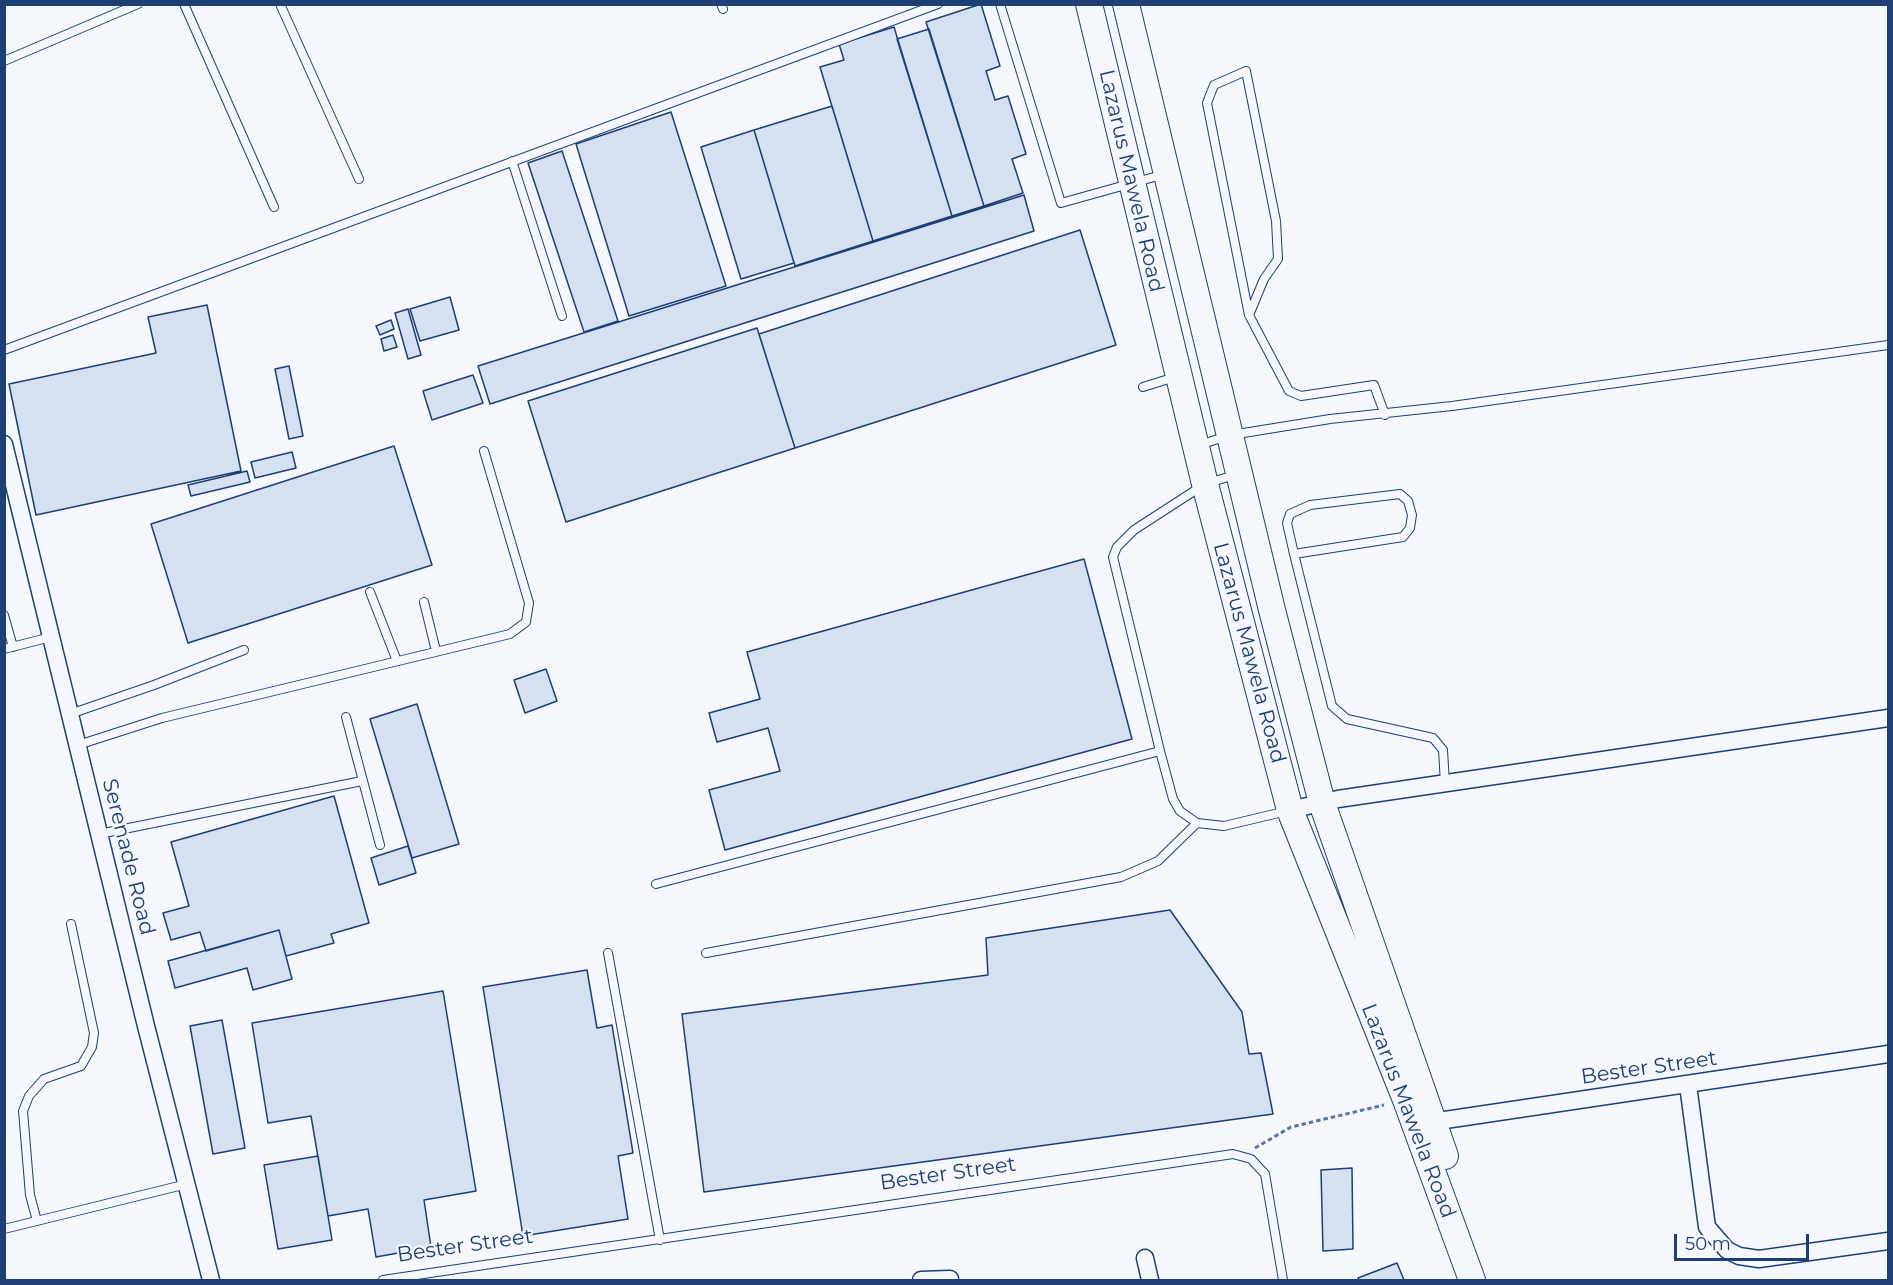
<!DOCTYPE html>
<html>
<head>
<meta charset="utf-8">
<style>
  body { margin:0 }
  #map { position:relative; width:1893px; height:1285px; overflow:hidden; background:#f4f7fb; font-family:Montserrat,sans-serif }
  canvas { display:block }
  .frame { position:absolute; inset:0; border:6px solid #1d3f73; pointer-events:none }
  .scale { position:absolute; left:1674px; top:1234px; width:135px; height:27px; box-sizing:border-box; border:3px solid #1d3f73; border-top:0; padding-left:8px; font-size:18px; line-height:21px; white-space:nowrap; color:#1d3f73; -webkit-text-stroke:4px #f4f7fb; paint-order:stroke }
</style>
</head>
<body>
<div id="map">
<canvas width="1893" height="1285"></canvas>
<div class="frame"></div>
<div class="scale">50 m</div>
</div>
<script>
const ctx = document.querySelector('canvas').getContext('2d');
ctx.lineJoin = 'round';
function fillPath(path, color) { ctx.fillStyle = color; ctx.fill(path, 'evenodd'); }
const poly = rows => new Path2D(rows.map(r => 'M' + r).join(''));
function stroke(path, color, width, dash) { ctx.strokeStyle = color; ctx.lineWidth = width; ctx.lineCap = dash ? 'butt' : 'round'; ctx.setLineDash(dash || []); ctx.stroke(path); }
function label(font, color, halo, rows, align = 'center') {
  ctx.font = font + ' Montserrat,sans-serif'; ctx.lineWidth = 4.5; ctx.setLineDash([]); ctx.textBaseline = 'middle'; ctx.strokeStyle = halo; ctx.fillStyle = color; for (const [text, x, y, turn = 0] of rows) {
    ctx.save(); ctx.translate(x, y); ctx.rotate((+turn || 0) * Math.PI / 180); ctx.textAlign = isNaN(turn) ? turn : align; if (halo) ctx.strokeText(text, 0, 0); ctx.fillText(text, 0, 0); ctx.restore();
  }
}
const building = poly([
  [981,4,1000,66,986,71,995,100,1008,96,1026,154,1012,159,1023,193,984,206,926,22,981,4],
  [894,27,952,216,873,241,820,67,844,60,839,44,894,27],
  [929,29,984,206,952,216,897,39,929,29],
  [832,106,873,241,795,266,754,130,832,106],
  [671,112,726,286,629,316,576,144,671,112],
  [754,130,794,263,741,279,701,147,754,130],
  [562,151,618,321,584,332,528,163,562,151],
  [1024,195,1034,231,490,404,478,366,1024,195],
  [1080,230,1116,345,795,448,759,334,1080,230],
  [450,297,459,330,420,341,410,309,450,297],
  [207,305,241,471,36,515,9,384,156,353,148,317,207,305],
  [408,309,421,355,408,359,395,313,408,309],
  [391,320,394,329,380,335,376,326,391,320],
  [757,328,795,448,566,522,528,401,757,328],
  [393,335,397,347,384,351,381,339,393,335],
  [289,366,303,436,289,439,275,369,289,366],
  [473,375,483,403,432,420,423,391,473,375],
  [394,446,432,565,188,643,151,524,394,446],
  [292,452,296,468,255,478,251,462,292,452],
  [247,471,250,482,191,496,188,485,247,471],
  [1084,559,1132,739,725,850,709,790,780,771,768,728,717,742,709,713,760,699,747,652,1084,559],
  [546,669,557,701,525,713,514,680,546,669],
  [417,704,459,844,412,858,370,719,417,704],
  [334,796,369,923,331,934,334,943,286,956,279,930,206,951,200,932,171,940,163,913,189,906,171,842,334,796],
  [408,846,416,873,379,885,371,858,408,846],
  [1170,910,1242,1012,1249,1054,1261,1053,1273,1114,704,1192,682,1014,988,975,986,938,1170,910],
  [279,930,292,979,253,990,247,968,175,988,168,961,279,930],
  [587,970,597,1028,612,1025,633,1153,618,1156,628,1219,523,1236,483,987,587,970],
  [443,991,476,1191,424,1200,431,1247,376,1257,368,1209,328,1216,311,1116,268,1123,252,1023,443,991],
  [222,1020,245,1148,213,1154,190,1026,222,1020],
  [318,1156,332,1240,278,1249,264,1165,318,1156],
  [1352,1168,1353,1249,1323,1251,1321,1170,1352,1168],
  [1397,1263,1404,1280,1359,1280,1358,1278,1397,1263]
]);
fillPath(building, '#d5e0f0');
stroke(building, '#1d3f73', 1.5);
const lane = poly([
  [184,4,274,207],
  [280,4,359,179],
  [721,4,723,9],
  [1000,4,1061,203,1165,174],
  [4,61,138,4],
  [512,161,562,316],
  [1249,315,1264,279,1278,259,1276,221,1246,71,1214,85,1207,103,1249,315,1289,391,1301,396,1374,385,1385,415],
  [4,350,938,4],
  [1143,387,1175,377],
  [1199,445,1231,435,1330,419,1452,406,1888,345],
  [1238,474,1205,484,1134,530,1117,547,1113,557,1160,751,1173,799,1180,811,1197,823,1224,826,1287,811],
  [1294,554,1403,537,1410,528,1412,515,1408,501,1400,494,1310,505,1290,514,1287,523,1294,554,1332,706,1347,719,1433,738,1443,750,1445,784],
  [370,592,397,661],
  [424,602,436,651],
  [4,615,13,647],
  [4,649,51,637],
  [70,714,154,685,244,650],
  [346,717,380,845],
  [78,745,162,718,510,634,526,622,529,603,484,451],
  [99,834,362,781],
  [656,884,1160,751],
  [608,953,660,1240],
  [706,953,1121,877,1158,861,1197,823],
  [37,1221,30,1195,23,1111,29,1096,44,1079,81,1066,92,1047,94,1033,71,924],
  [4,1229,187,1184],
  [383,1280,1233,1154,1251,1159,1265,1174,1283,1280]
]);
const street = poly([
  [4,444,146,1026,211,1280],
  [1290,810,1338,799,1888,718],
  [1688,1085,1707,1227,1727,1250,1739,1256,1759,1259,1888,1241],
  [1425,1123,1888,1054],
  [1145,1258,1150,1280],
  [921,1280,950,1279]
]);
const primary = poly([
  [1089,4,1205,484,1290,810,1406,1100,1472,1280],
  [1126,4,1272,610,1322,803,1445,1156]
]);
stroke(lane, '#1d3f73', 10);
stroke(street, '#1d3f73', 19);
stroke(primary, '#1d3f73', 28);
stroke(poly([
  [1255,1148,1291,1127,1384,1105]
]), '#5e769c', 3, [4.5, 3]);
stroke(lane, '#f4f7fb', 8);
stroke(street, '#f4f7fb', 16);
stroke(primary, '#f4f7fb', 26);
label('21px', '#1d3f73', '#f4f7fb', [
  ["Lazarus Mawela Road",1131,181,77],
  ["Lazarus Mawela Road",1249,653,75],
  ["Serenade Road",128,857,76],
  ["Bester Street",1649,1068,-8],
  ["Lazarus Mawela Road",1408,1111,69],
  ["Bester Street",948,1174,-8],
  ["Bester Street",465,1246,-8]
]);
</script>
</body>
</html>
